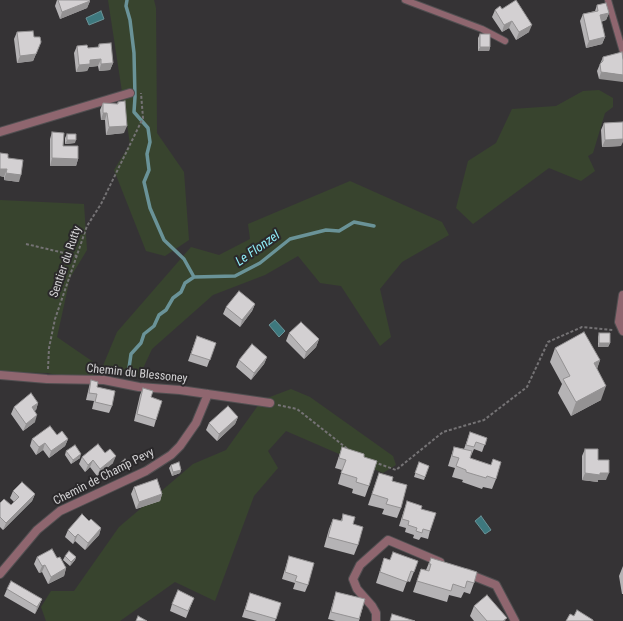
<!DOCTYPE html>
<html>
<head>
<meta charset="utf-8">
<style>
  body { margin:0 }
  canvas { display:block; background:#353335 }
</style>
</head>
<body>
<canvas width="623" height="621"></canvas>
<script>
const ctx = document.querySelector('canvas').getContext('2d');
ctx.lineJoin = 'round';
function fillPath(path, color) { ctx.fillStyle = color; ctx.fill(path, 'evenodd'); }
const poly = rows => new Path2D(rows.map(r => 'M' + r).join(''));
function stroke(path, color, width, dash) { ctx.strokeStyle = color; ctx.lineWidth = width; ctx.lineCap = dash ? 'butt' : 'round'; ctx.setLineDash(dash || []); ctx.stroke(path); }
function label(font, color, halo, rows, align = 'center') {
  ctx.font = font + ' "Roboto Condensed",sans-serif'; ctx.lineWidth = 4; ctx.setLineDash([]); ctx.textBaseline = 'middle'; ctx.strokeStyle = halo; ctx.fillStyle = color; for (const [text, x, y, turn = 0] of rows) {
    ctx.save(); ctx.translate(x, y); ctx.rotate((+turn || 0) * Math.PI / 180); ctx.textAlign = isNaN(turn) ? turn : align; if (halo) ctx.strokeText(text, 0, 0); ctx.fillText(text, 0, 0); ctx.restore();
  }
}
fillPath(poly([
  [108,0,154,0,156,8,157,133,184,172,189,240,165,256,146,251,114,170,130,144],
  [599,90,613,98,613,107,605,113,593,153,588,156,595,171,581,181,549,168,473,224,456,208,468,161,496,143,512,109,556,106,583,91],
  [350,181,442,222,449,235,402,262,380,289,391,337,380,346,341,286,320,283,298,256,265,275,213,295,152,349,139,377,102,368,84,382,48,373,0,372,0,200,84,204,87,250,70,278,57,337,102,368,117,332,191,247,219,255,250,239,248,224],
  [291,389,310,397,393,456,396,465,383,473,286,431,268,451,278,468,254,496,215,601,175,582,120,621,46,621,41,607,51,591,74,591,119,527,193,464,226,450,262,400]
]), '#38442e');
const water = poly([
  [101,11,104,19,89,25,86,18,101,11],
  [275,320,285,331,279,337,269,325,275,320],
  [481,516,491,530,485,534,475,521,481,516]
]);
fillPath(water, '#3e787e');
stroke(water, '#6a9398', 1);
stroke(poly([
  [127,0,126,6,130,20,134,53,135,97,134,112,148,128,150,142,147,154,149,170,144,182,150,208,164,240,184,259,194,277],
  [129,368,131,354,141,343,144,334,154,326,159,315,166,310,173,298,181,292,185,283,194,277,235,276,260,263,290,239,326,230,339,231,354,222,374,226]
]), '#6a9398', 3.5);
const lane = poly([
  [405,0,482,29,505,41],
  [608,0,623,52]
]);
const street = poly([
  [0,132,130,93],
  [623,295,619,322,623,331],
  [0,375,47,379,104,380,139,387,180,390,270,403],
  [466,573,496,585,515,621],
  [0,574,37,530,60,511,146,471,171,455,180,446,196,423,208,394],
  [376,621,376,613,372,606,357,589,353,579,360,565,388,540,440,562]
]);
stroke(lane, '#514f51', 8);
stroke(street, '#514f51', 10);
stroke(poly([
  [26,244,77,256],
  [48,369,49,348,55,319,87,226,101,204,143,118,141,93],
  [278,405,297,409,349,450],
  [374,462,396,470,443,432,484,420,527,387,548,342,582,327,613,330]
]), '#757375', 2, [3, 2]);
stroke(lane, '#8f666f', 6);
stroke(street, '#8f666f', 8);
fillPath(poly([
  [57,0,89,0,90,1,87,8,60,19,55,6],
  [597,5,609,13,606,20,601,22,605,37,602,44,586,48,580,21,583,14,595,11],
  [502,9,529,32,516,40,509,28,502,32,492,17,495,10],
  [17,32,41,42,33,61,17,63,14,39],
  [480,34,490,47,489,51,478,51,478,38],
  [99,44,113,63,110,70,99,71,98,66,89,67,87,71,76,72,74,53,77,46,88,48,98,47],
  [622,52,599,79,597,71,603,57],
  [118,102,124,133,106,135,105,120,101,120,100,110,103,103,117,104],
  [604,123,621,146,602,147,601,130],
  [52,132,63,146,78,159,76,166,50,166,50,139],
  [67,134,75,143,65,144,65,138],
  [0,153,8,158,19,182,4,180,4,177,0,176],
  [255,304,252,311,240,327,223,314,226,307],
  [289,333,319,339,316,347,304,359,286,341],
  [599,333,610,343,608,347,598,347,598,337],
  [197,336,216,343,207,367,188,361],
  [555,348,600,360,597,369,601,400,571,416,558,393,562,384,550,362],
  [267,357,264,364,251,380,236,367,239,360],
  [91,380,97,387,112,406,109,413,92,409,94,401,86,400,89,387],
  [143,388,151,397,156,420,154,427,134,421,140,395],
  [38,403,36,410,34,411,35,422,23,431,11,414,14,407],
  [238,417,235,424,217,441,206,430,209,423],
  [470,432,487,438,482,452,474,449,470,458,496,479,492,489,483,487,482,489,462,482,463,480,452,477,455,468,448,466,454,447,464,449],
  [57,435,68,439,65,446,49,458,43,450,36,455,30,446,32,439],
  [342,447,364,457,369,486,365,497,352,493,353,489,338,484,342,470,335,468],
  [585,449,598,460,606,480,598,480,598,482,582,480,582,456],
  [66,451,80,458,71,464,65,455],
  [105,453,113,463,97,476,90,467,85,472,79,464,82,457],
  [419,462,429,466,424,480,414,477],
  [118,465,127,467,120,473,117,469],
  [171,465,181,470,180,473,172,476,169,468],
  [379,473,392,481,401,508,397,518,382,514,384,509,368,505],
  [134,487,162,494,160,501,136,509,131,494],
  [13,491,35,494,32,501,3,530,0,527,0,503,11,505,14,502,10,498],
  [407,501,421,509,430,531,428,539,421,537,419,540,413,538,414,535,405,532,406,528,399,526],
  [343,514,353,524,358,545,354,555,324,547,329,529,333,519,341,521],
  [89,521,101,528,99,535,85,550,75,541,73,544,65,537,68,530],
  [65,556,76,557,75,560,70,566,63,560],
  [289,556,308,585,305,592,293,589,295,583,282,579],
  [37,557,57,558,66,568,64,576,48,584,42,572,39,573,34,564],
  [384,558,390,560,418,561,410,582,407,581,403,592,376,583],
  [431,558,474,583,470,594,464,592,461,598,449,595,447,602,413,592,421,569,426,570],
  [623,566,623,594,622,594,619,576],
  [7,589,42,599,39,606,35,614,4,596],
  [336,592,365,599,359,621,336,621,328,619],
  [250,593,281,603,275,621,257,621,242,617],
  [194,598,186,618,170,611,172,604],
  [474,606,506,621,474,621,470,616]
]), '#b5b3b5');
fillPath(poly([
  [90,1,87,8,60,19,62,12],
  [609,13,606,20,597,22,600,15],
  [512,21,509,28,502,32,504,25],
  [532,25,529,32,516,40,519,32],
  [605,37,602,44,586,48,589,41],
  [41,42,33,61,17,63,20,56],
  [480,47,490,47,489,51,478,51],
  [101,59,98,66,89,67,87,71,76,72,79,65,90,60],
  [113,63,110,70,99,71,101,64],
  [601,72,623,75,623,82,599,79],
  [103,113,107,113,105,120,101,120],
  [127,126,124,133,106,135,109,127],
  [623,139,623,142,621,146,602,147,605,140],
  [67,140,76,140,75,143,65,144],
  [52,158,78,159,76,166,50,166],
  [0,169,7,169,4,177,0,176],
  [6,173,21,175,19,182,4,180],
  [255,304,252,311,240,327,242,320],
  [319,339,316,347,304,359,306,352],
  [599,343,610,343,608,347,598,347],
  [267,357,264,364,251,380,254,373],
  [600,360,595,374,594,363],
  [606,386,601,400,571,416,576,402],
  [38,403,36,410,29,414,32,407],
  [37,415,35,422,23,431,26,424],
  [238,417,235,424,217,441,219,434],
  [68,439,65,446,49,458,51,451],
  [45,443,43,450,36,455,39,447],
  [81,454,80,458,71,464,73,460],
  [116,456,113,463,97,476,100,469],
  [93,460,90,467,85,472,88,465],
  [128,463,127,467,120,473,121,469],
  [181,470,180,473,172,476,173,472],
  [585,473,609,473,606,480,598,480,598,482,582,480],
  [35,494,32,501,3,530,6,523],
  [162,494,160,501,136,509,139,502],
  [101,528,99,535,85,550,88,543],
  [78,534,75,541,73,544,75,537],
  [76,557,75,560,70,566,71,562],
  [45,565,42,572,39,573,42,566],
  [66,568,64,576,48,584,51,577],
  [42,599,39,606,35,614,37,607]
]), '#949293');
const building = poly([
  [58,0,89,0,90,1,62,12,58,0],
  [516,0,532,25,519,32,512,21,504,25,495,10,500,6,502,9,516,0],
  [606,3,609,13,600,15,605,37,589,41,583,14,598,11,597,5,606,3],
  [33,31,34,37,40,37,41,42,36,54,20,56,17,32,33,31],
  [480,34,490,34,490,47,480,47,480,34],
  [111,43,113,63,101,64,101,59,90,60,90,64,79,65,77,46,87,45,88,48,99,47,99,44,111,43],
  [622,52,623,60,623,75,601,72,600,64,603,61,603,57,622,52],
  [125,101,127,126,109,127,107,113,103,113,103,103,118,104,118,102,125,101],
  [623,122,623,139,605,140,604,123,623,122],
  [52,132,64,133,63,146,78,146,78,159,52,158,52,132],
  [67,134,76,134,76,140,67,140,67,134],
  [0,153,8,154,8,158,23,160,21,175,6,173,7,169,0,169,0,153],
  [239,291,255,304,242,320,226,307,239,291],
  [301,322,319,339,306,352,289,333,301,322],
  [584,332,600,360,594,363,606,386,576,402,563,379,570,376,555,348,584,332],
  [599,333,610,333,610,343,599,343,599,333],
  [197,336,216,343,210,360,191,354,197,336],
  [252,344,267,357,254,373,239,360,252,344],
  [91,380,98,382,97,387,115,391,112,406,95,402,97,394,89,393,91,380],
  [143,388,153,391,151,397,162,401,156,420,137,414,143,388],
  [31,393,38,403,32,407,37,415,26,424,14,407,31,393],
  [228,406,238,417,219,434,209,423,228,406],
  [50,426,57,435,62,431,68,439,51,451,45,443,39,447,32,439,50,426],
  [470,432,487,438,485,445,476,442,474,447,466,445,470,432],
  [98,444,105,453,110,449,116,456,100,469,93,460,88,465,82,457,98,444],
  [75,445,81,454,73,460,66,451,75,445],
  [342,447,364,454,364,457,377,461,369,486,356,482,357,478,341,473,346,460,339,458,342,447],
  [454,447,472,451,470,458,491,465,493,459,501,462,496,479,487,476,486,478,466,472,466,470,456,466,459,458,452,456,454,447],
  [585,449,598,449,598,460,609,460,609,473,600,473,600,475,585,473,585,449],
  [125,459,128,463,121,469,118,465,125,459],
  [179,462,181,470,173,472,171,465,179,462],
  [419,462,429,466,425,477,415,473,419,462],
  [379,473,393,477,392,481,407,485,401,508,386,504,388,499,372,494,379,473],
  [157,479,162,494,139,502,134,487,157,479],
  [22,482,35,494,6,523,0,517,0,503,4,499,11,505,19,497,13,491,22,482],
  [407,501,422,506,421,509,436,513,430,531,423,529,422,533,416,531,417,528,408,525,409,521,402,519,407,501],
  [82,514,89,521,91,519,101,528,88,543,78,534,75,537,68,530,82,514],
  [343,514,355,517,353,524,363,527,358,545,328,537,333,519,342,521,343,514],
  [52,549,57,558,60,557,66,568,51,577,45,565,42,566,37,557,52,549],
  [69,551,76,557,71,562,65,556,69,551],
  [393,552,418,561,414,572,411,571,407,582,380,572,384,558,390,560,393,552],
  [289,556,314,563,308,585,295,581,297,576,285,572,289,556],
  [431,558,477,572,474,583,467,581,465,588,453,584,451,591,417,581,421,569,429,571,431,564,429,564,431,558],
  [11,581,42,599,37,607,7,589,11,581],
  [178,590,194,598,188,611,172,604,178,590],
  [336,592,365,599,359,619,331,612,336,592],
  [250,593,281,603,276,619,245,610,250,593],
  [487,595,507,618,503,621,487,621,474,606,487,595],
  [577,610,593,620,593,621,566,621,570,614,574,616,577,610],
  [392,614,415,621,390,621,392,614],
  [138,616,147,621,136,621,138,616]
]);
fillPath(building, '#d3d0d2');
stroke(building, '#949293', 1);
label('12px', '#d2d1d3', '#2b292b', [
  ["Sentier du Rutty",66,262,-71],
  ["Chemin du Blessoney",137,374,6],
  ["Chemin de Champ Pevy",104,477,-27]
]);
label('italic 13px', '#90effa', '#2b292b', [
  ["Le Flonzel",258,249,-35]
]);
</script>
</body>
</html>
